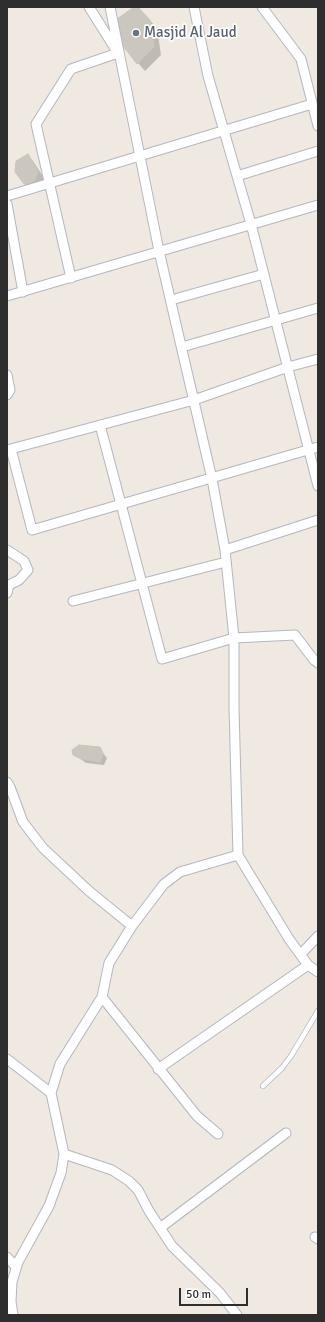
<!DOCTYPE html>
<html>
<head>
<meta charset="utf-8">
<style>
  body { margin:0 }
  #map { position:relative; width:325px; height:1322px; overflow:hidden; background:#efe9e1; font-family:Signika,sans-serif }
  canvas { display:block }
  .frame { position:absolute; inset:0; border:8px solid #2e2e2e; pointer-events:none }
  .scale { position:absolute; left:179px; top:1288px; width:69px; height:18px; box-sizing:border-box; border:2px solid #2e2e2e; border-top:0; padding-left:5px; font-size:12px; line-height:14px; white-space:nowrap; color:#2e2e2e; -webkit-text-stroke:3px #fff; paint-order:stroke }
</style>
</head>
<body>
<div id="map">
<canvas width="325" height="1322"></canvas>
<div class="frame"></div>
<div class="scale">50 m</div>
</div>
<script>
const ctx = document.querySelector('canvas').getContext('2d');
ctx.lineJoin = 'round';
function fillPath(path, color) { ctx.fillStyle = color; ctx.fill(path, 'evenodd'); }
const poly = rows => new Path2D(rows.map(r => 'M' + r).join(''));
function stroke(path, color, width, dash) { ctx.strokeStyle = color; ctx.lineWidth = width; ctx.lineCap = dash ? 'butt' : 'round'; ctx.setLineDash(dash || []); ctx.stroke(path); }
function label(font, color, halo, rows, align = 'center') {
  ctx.font = font + ' Signika,sans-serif'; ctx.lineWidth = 3.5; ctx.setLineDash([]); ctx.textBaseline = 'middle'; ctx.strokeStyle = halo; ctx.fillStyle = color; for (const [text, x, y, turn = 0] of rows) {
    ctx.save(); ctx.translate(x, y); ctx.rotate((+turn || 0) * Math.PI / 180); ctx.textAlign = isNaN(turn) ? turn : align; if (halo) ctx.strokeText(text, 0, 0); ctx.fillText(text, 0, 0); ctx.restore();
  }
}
fillPath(poly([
  [135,7,137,7,157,28,161,55,145,71,138,63],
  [28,155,33,161,44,178,40,186,30,189,24,183],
  [99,748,107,758,104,765,86,763,74,754]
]), '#0003');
const building = poly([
  [134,7,138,7,150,20,154,47,137,64,123,46,117,19,134,7],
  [28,154,38,172,35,180,29,184,24,184,15,172,16,161,28,154],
  [79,745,100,747,103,753,100,762,81,759,73,755,72,750,79,745]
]);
fillPath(building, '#cbc7bf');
stroke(building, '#cbc5ba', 1);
const lane = poly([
  [263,1086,282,1068,291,1056,318,1011]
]);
const street = poly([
  [110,7,159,251,212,479,225,550,234,638,234,708,238,855,289,939,308,965,318,972],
  [194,7,208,76,251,224,318,486],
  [262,7,301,59,318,126],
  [237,176,318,151],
  [7,196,312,104],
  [7,204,23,292],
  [71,278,36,124,71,69,118,53,89,7],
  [7,296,318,205],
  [171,300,264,274],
  [182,347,318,308],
  [7,375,10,390,7,395],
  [100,425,162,659,234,638,295,635,314,660,318,663],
  [11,449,32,530,318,447],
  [7,450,194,400,288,367,318,359],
  [7,550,24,561,28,570,19,580,9,585,7,593],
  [225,550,318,520],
  [73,601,226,562],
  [7,782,10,787,23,822,43,848,89,891,132,926],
  [301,954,318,936],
  [102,997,197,1116,218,1134],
  [7,1059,51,1093],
  [158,1069,308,965],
  [64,1154,112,1170,129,1181,138,1190,149,1211,172,1246,220,1293,237,1315],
  [160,1228,286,1133],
  [315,1237,318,1239],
  [7,1257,16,1267],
  [13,1315,11,1302,12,1282,18,1262,49,1206,61,1173,64,1154,51,1093,60,1064,102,997,109,963,132,926,164,884,180,872,238,855]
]);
stroke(lane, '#b4b7c1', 6);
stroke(street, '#b4b7c1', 11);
stroke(lane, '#fff', 4.5);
stroke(street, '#fff', 9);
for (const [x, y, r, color] of [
  [136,33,4,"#6b7280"]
]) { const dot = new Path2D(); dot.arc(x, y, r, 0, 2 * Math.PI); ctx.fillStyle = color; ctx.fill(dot); stroke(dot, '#fff', 1.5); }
label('15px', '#5b616d', '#fff', [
  ["Masjid Al Jaud",144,33]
], 'left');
</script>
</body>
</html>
